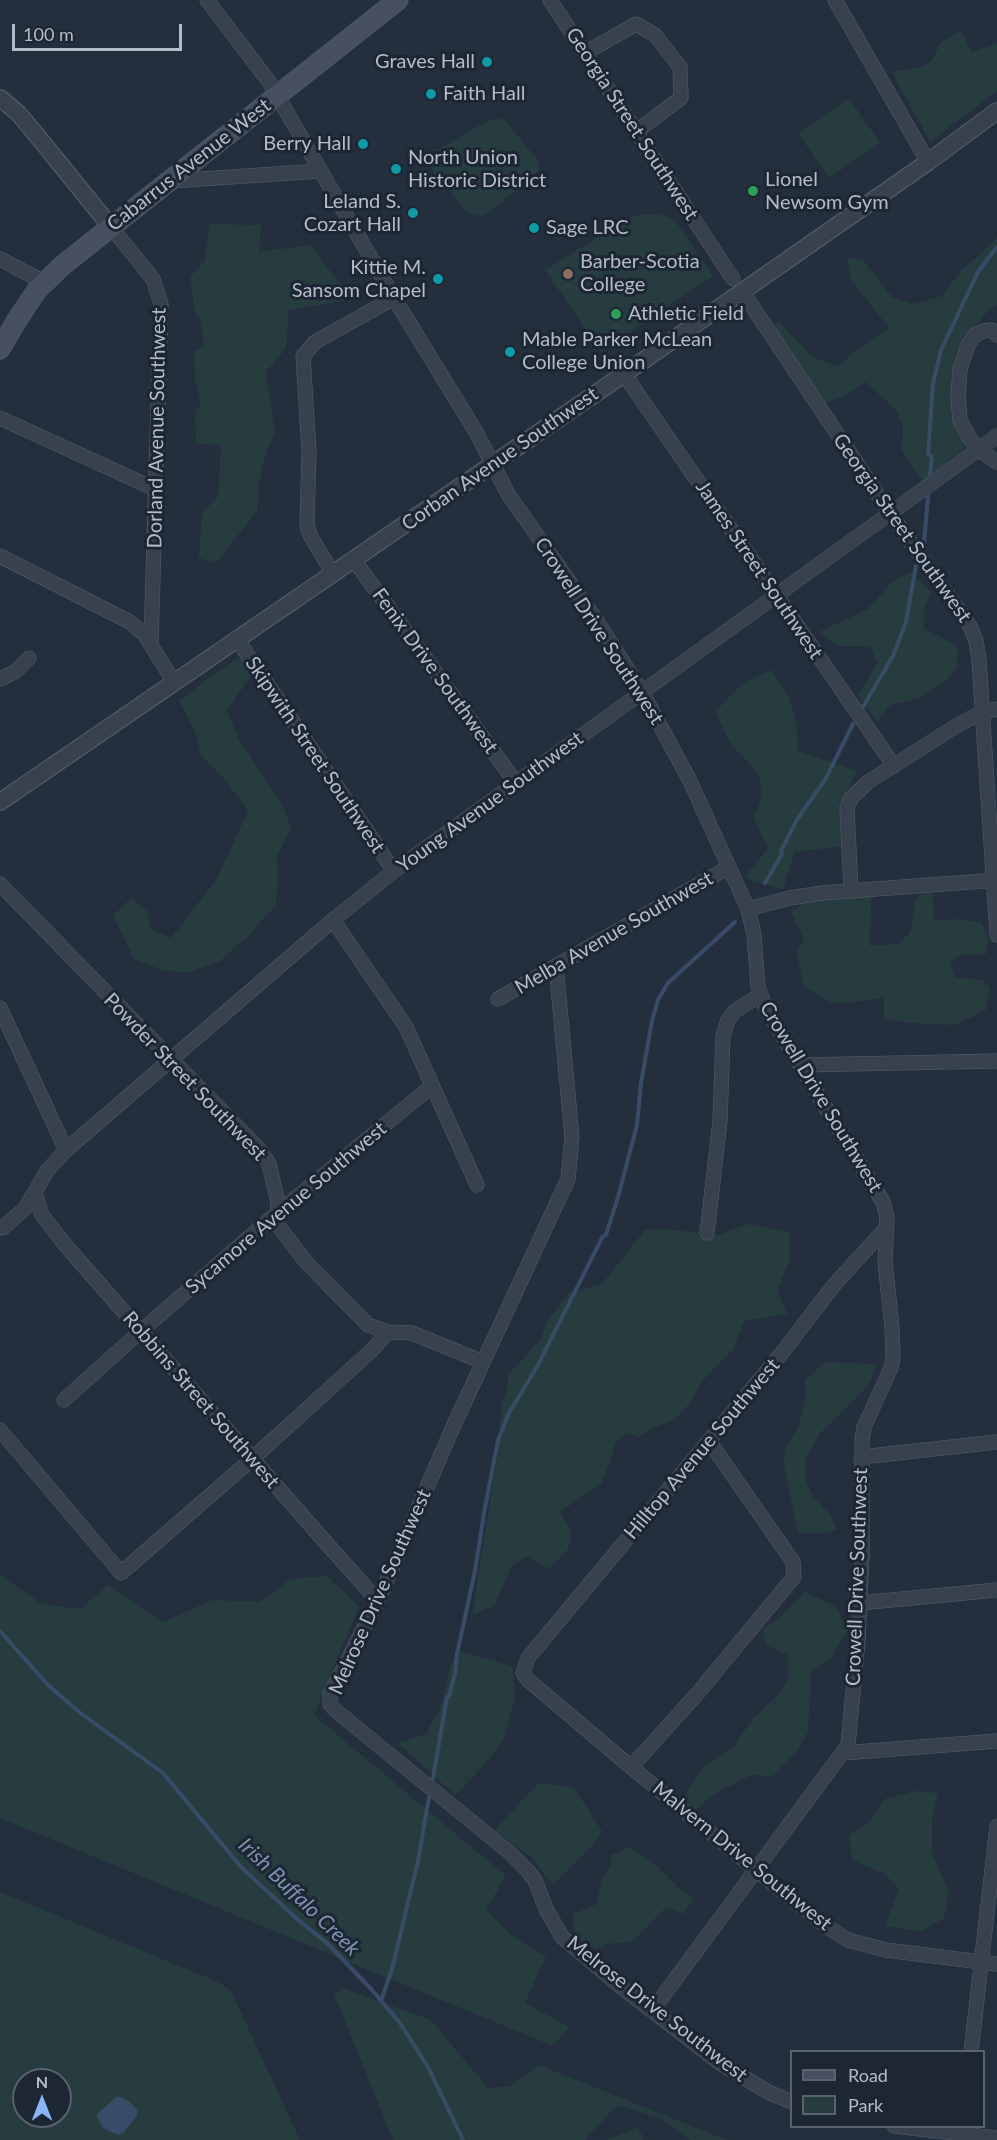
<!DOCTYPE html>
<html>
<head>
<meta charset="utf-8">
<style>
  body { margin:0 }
  #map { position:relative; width:997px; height:2140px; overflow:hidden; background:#242f3e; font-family:Lato,sans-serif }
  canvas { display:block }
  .legend { position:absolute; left:790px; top:2050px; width:195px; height:78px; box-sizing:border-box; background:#1d2633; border:2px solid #59626f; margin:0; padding:8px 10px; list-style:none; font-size:18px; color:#b4bcc9 }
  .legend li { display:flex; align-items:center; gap:12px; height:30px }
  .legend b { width:30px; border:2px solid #59626f }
  .north { position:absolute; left:12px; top:2068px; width:60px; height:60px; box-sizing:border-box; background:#1d2633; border:2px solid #59626f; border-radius:50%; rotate:0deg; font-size:16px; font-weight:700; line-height:24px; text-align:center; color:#b4bcc9 }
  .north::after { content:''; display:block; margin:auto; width:21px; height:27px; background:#8ab4f8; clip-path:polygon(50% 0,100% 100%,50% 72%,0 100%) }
  .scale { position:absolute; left:12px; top:24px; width:170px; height:27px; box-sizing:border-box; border:3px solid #b4bcc9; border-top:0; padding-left:8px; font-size:18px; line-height:21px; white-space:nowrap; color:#b4bcc9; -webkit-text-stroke:4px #1d2633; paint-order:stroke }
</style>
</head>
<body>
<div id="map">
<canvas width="997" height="2140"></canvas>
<ul class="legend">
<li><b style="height:8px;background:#465061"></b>Road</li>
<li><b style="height:16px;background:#263c3f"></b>Park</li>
</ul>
<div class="north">N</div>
<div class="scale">100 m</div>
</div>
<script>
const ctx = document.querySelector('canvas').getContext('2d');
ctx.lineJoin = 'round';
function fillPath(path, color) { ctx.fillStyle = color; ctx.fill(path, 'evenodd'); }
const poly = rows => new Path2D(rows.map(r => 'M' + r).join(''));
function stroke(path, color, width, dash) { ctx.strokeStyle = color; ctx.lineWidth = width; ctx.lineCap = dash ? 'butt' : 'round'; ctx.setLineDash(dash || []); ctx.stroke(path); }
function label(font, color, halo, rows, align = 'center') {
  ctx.font = font + ' Lato,sans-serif'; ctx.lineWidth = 6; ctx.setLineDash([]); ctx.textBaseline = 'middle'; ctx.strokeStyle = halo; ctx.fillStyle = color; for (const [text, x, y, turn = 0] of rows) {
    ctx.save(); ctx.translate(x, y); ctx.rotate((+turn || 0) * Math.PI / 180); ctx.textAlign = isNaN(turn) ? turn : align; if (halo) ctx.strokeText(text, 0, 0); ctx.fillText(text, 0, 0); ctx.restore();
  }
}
fillPath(poly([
  [961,31,972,52,997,44,997,91,930,142,892,72,925,66,934,57,940,43],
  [849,98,880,143,829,178,798,133],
  [499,118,507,122,538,161,539,171,490,212,482,216,473,215,464,209,432,170,431,157,435,151,484,123],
  [658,214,674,219,713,276,601,352,545,270,622,222,638,215],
  [209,224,261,225,259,252,310,245,337,280,350,291,346,300,289,310,286,348,266,372,275,433,266,451,259,484,257,511,216,563,199,558,202,513,218,497,221,445,196,444,195,410,201,405,195,380,194,351,204,347,201,320,195,313,190,277,205,261],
  [997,238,997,305,988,310,957,353,952,379,954,414,965,448,923,482,902,450,903,427,896,410,866,382,840,398,822,403,771,327,779,322,814,358,838,366,857,350,889,328,851,280,847,257,863,260,892,297,913,304,942,296,962,270],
  [910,572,931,592,925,607,923,627,958,647,956,668,945,682,918,699,891,704,877,722,858,694,877,664,870,646,840,646,819,632,868,609,891,583],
  [240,656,252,674,227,711,239,739,283,806,291,829,277,856,278,877,276,905,245,939,220,961,190,972,165,971,134,959,113,916,131,898,146,910,152,930,171,938,216,880,248,811,226,781,201,755,195,732,179,700],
  [771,670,789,697,797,725,798,751,857,771,843,799,843,846,795,852,783,889,744,878,768,848,753,816,762,800,759,775,730,743,715,712,743,683],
  [926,890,933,894,934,921,955,919,981,923,989,940,986,954,960,955,950,961,955,977,983,980,990,988,986,1010,956,1025,911,1023,884,1018,884,997,849,1003,832,1003,803,985,797,951,804,940,791,912,807,901,871,895,870,946,899,944,911,931,915,900],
  [747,1224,790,1232,790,1260,777,1290,787,1314,744,1321,734,1348,704,1379,690,1403,674,1420,657,1426,639,1437,626,1433,617,1440,602,1483,560,1512,572,1533,568,1549,549,1569,526,1556,512,1566,494,1606,472,1615,496,1462,502,1403,508,1386,508,1374,540,1340,548,1320,569,1293,602,1284,645,1230,664,1229,718,1235],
  [826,1362,876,1364,869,1384,846,1409,820,1433,806,1459,806,1481,813,1496,830,1515,837,1529,823,1533,798,1533,783,1461,788,1443,799,1425,805,1400,805,1379],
  [0,1575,42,1604,80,1609,108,1585,163,1622,212,1600,259,1602,291,1579,327,1576,359,1607,314,1715,506,1876,486,1909,511,1935,546,1957,525,2003,569,2027,553,2046,0,1818],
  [805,1592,835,1606,848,1630,832,1657,811,1672,808,1732,796,1752,773,1776,751,1775,709,1797,696,1810,683,1798,705,1765,735,1745,751,1721,780,1693,789,1676,787,1655,766,1645,763,1628,774,1623],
  [461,1651,513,1667,515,1699,504,1738,487,1762,455,1795,398,1743,426,1734,440,1709,451,1665],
  [538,1783,574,1788,602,1831,591,1847,553,1885,532,1858,495,1830],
  [915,1791,938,1793,932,1819,932,1852,949,1892,944,1918,921,1932,885,1925,899,1889,885,1874,852,1860,849,1835,870,1820,885,1799],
  [628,1847,656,1865,678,1887,694,1898,684,1914,666,1907,633,1941,607,1944,595,1950,575,1936,573,1914,597,1904,602,1879,612,1864,610,1856],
  [0,1892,218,1982,231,1991,300,2140,0,2140],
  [24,2080,60,2080,60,2116,24,2116],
  [343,1988,431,2020,488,2088,511,2086,539,2065,727,2140,690,2140,660,2118,617,2105,585,2140,393,2140,334,1994],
  [638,2127,644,2140,607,2140]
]), '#263c3f');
fillPath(poly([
  [116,2097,121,2097,130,2102,137,2110,137,2116,124,2132,118,2135,103,2128,97,2118,97,2114]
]), '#394c67');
stroke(poly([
  [930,474,932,457,928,454,933,384,941,350,978,272,997,247],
  [924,543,928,496],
  [863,707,893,656,906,622,916,565],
  [765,883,782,854,781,851,798,818,825,780,853,724],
  [0,1631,48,1685,79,1712,163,1773,241,1867,297,1919,327,1943,372,1990,400,2023,429,2069,463,2140],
  [433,1778,447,1697,449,1696,455,1674,457,1654,475,1571,484,1513,498,1440,509,1413,538,1365,603,1236,606,1235,618,1197,637,1125,641,1083,652,1021,658,1000,668,983,735,922],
  [381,2001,392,1969,418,1861,429,1797]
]), '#394c67', 4);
const minor = poly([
  [207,0,270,83,394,298,476,432,508,494,595,618,642,692,690,781,748,909,754,935,758,986,765,1007,883,1202,887,1217,885,1262,892,1327,893,1358,891,1368,864,1427,862,1440,862,1556,858,1640,848,1745,652,2011],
  [550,0,733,279],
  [835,0,928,162],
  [585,53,636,24,655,35,680,67,681,98,637,131],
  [171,181,320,171],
  [111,227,153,279,161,304,151,645],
  [0,259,44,282],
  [742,291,890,513,970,626,976,641,979,660,997,935],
  [997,335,992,330,983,331,975,335,968,345,960,369,958,397,960,420,969,437,978,449,997,462],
  [624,374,894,766],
  [0,418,155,489],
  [0,556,130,622,144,634,174,682],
  [354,560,516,783],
  [333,574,310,535,307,525,309,451,303,356,315,342,394,298],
  [237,639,394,871],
  [0,679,15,672,29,658],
  [0,884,260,1150,269,1164,278,1202,277,1224,306,1262,368,1325,388,1332,412,1333,483,1362],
  [851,890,847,808,851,798,868,782,956,726,982,712,997,709],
  [748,909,790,898,822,893,997,880],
  [333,920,406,1027,477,1185],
  [556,966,572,1137,568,1179,453,1427,378,1601,330,1694,330,1704,335,1710,509,1852,527,1870,535,1880,546,1909,562,1937,625,1990,720,2063,768,2092,792,2102],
  [498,999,729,867],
  [0,1008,66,1150],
  [800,1065,997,1061],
  [35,1193,42,1215,67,1247,328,1545,378,1601],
  [3,1228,26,1207,47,1171,66,1150,333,920,394,871,997,436],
  [886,1228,834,1285,781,1354,528,1658,523,1673,528,1680,631,1767,757,1871,823,1924,848,1940,886,1950,997,1964],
  [707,1233,720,1121,723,1036,728,1020,735,1011,760,995],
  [64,1400,141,1331,276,1214,432,1086],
  [0,1430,121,1573,252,1459,372,1350,388,1332],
  [861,1457,997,1442],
  [860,1603,997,1590],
  [843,1753,997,1741],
  [631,1767,697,1694,794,1577,793,1562,709,1441],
  [971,2052,997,1826],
  [894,2126,997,2138]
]);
const tertiary = poly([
  [0,98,19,114,43,143,111,227],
  [0,802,624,374,928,162,997,111]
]);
const secondary = poly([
  [0,349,17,320,37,290,63,265,398,0]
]);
stroke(minor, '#565f6c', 15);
stroke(tertiary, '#565f6c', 18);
stroke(secondary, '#565f6c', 21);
stroke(minor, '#38414e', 14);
stroke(tertiary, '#38414e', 16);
stroke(secondary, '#465061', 20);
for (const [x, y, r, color] of [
  [487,62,6,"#0f9aa8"],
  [431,94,6,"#0f9aa8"],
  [363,144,6,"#0f9aa8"],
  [396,169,6,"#0f9aa8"],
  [753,191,6,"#2e9e5b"],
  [413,213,6,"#0f9aa8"],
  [534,228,6,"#0f9aa8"],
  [568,274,6,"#8d6e63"],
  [438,279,6,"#0f9aa8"],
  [616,314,6,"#2e9e5b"],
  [510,352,6,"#0f9aa8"]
]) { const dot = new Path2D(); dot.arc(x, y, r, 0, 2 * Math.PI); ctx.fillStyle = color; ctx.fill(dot); stroke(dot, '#1d2633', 2); }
label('20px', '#b4bcc9', '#1d2633', [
  ["Graves Hall",475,62,"right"],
  ["Faith Hall",443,94],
  ["Berry Hall",351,144,"right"],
  ["North Union",408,158],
  ["Historic District",408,181],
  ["Lionel",765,180],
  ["Newsom Gym",765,203],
  ["Leland S.",401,202,"right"],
  ["Cozart Hall",401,225,"right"],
  ["Sage LRC",546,228],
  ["Barber-Scotia",580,262],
  ["College",580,285],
  ["Kittie M.",426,268,"right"],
  ["Sansom Chapel",426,291,"right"],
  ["Athletic Field",628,314],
  ["Mable Parker McLean",522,340],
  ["College Union",522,363]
], 'left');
label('20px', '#b4bcc9', '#1d2633', [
  ["Georgia Street Southwest",632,124,57],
  ["Cabarrus Avenue West",189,165,-38],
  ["Dorland Avenue Southwest",157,428,-89],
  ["Corban Avenue Southwest",500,459,-35],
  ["Georgia Street Southwest",902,528,55],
  ["James Street Southwest",759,570,56],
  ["Crowell Drive Southwest",599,631,57],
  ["Fenix Drive Southwest",435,671,54],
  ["Skipwith Street Southwest",315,755,56],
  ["Young Avenue Southwest",490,802,-36],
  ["Melba Avenue Southwest",614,933,-30],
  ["Powder Street Southwest",185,1077,46],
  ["Crowell Drive Southwest",821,1097,59],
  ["Sycamore Avenue Southwest",286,1208,-40],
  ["Robbins Street Southwest",201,1400,49],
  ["Hilltop Avenue Southwest",702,1449,-50],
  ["Crowell Drive Southwest",857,1577,-88],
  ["Melrose Drive Southwest",380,1592,-66],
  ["Malvern Drive Southwest",742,1856,39],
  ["Melrose Drive Southwest",657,2009,38]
]);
label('italic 21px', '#7c92b1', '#1d2633', [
  ["Irish Buffalo Creek",299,1897,44]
]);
</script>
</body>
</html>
